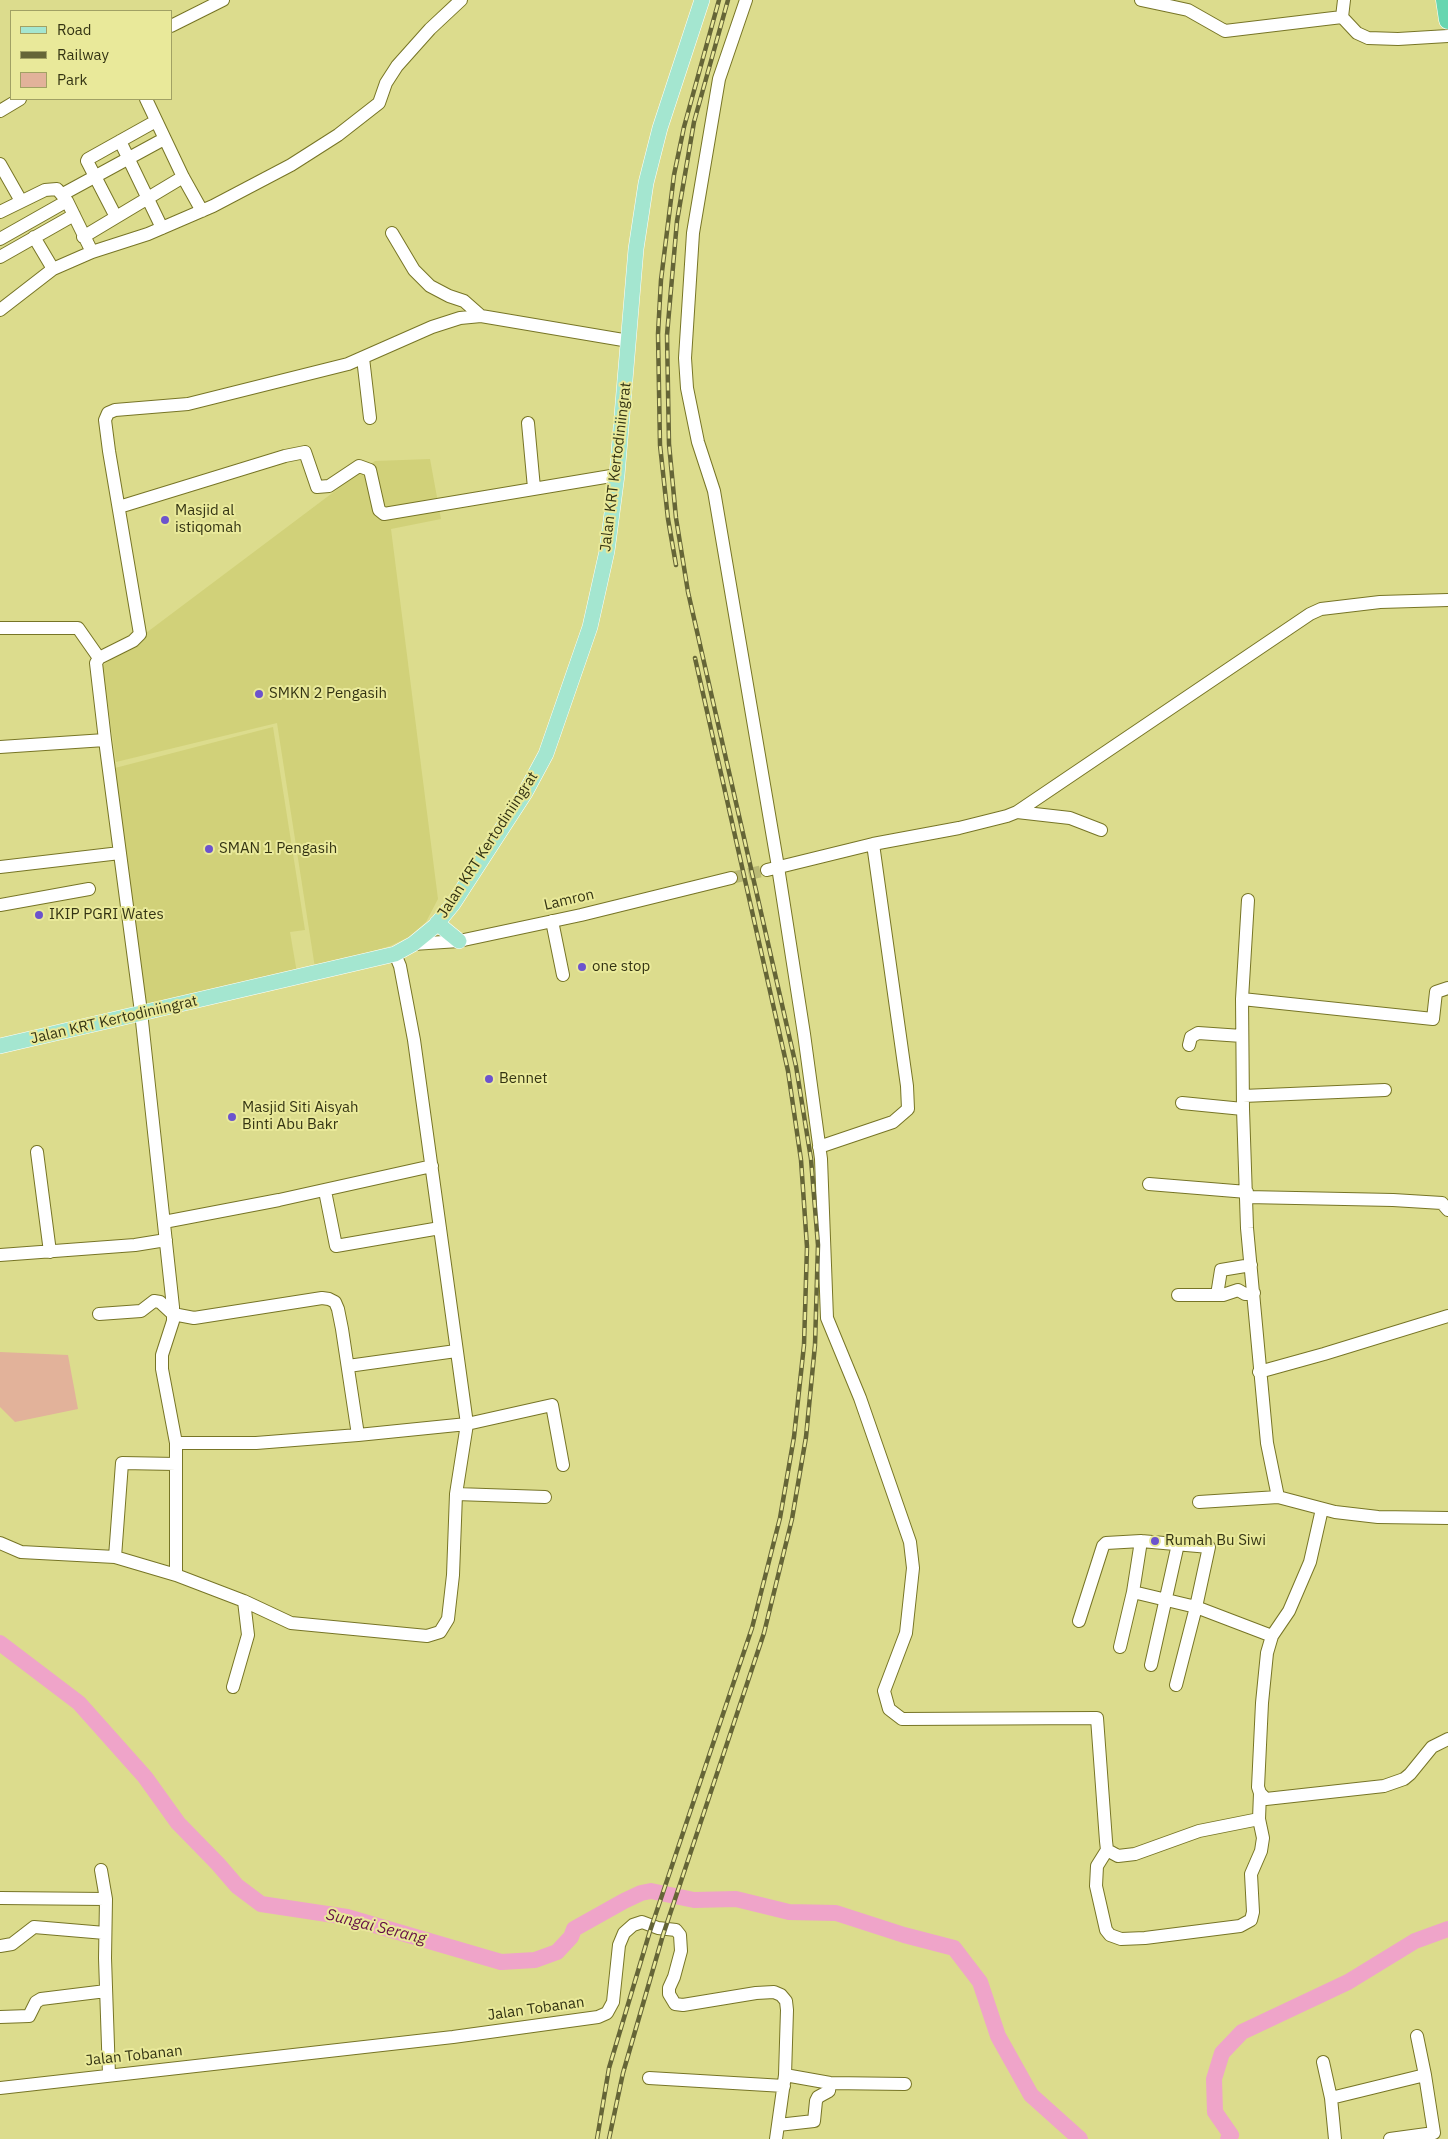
<!DOCTYPE html>
<html>
<head>
<meta charset="utf-8">
<style>
  body { margin:0 }
  #map { position:relative; width:1448px; height:2139px; overflow:hidden; background:#dcdc8d; font-family:"IBM Plex Sans",sans-serif }
  canvas { display:block }
  .legend { position:absolute; left:10px; top:10px; width:162px; height:90px; box-sizing:border-box; background:#e9e99a; border:1px solid #a1a164; margin:0; padding:6px 9px; list-style:none; font-size:15px; color:#343413 }
  .legend li { display:flex; align-items:center; gap:10px; height:25px }
  .legend b { width:25px; border:1px solid #a1a164 }
</style>
</head>
<body>
<div id="map">
<canvas width="1448" height="2139"></canvas>
<ul class="legend">
<li><b style="height:6px;background:#a4e6d0"></b>Road</li>
<li><b style="height:6px;background:#656537"></b>Railway</li>
<li><b style="height:14px;background:#e2b29a"></b>Park</li>
</ul>
</div>
<script>
const ctx = document.querySelector('canvas').getContext('2d');
ctx.lineJoin = 'round';
function fillPath(path, color) { ctx.fillStyle = color; ctx.fill(path, 'evenodd'); }
const poly = rows => new Path2D(rows.map(r => 'M' + r).join(''));
function stroke(path, color, width, dash) { ctx.strokeStyle = color; ctx.lineWidth = width; ctx.lineCap = dash ? 'butt' : 'round'; ctx.setLineDash(dash || []); ctx.stroke(path); }
function label(font, color, halo, rows, align = 'center') {
  ctx.font = font + ' "IBM Plex Sans",sans-serif'; ctx.lineWidth = 4; ctx.setLineDash([]); ctx.textBaseline = 'middle'; ctx.strokeStyle = halo; ctx.fillStyle = color; for (const [text, x, y, turn = 0] of rows) {
    ctx.save(); ctx.translate(x, y); ctx.rotate((+turn || 0) * Math.PI / 180); ctx.textAlign = isNaN(turn) ? turn : align; if (halo) ctx.strokeText(text, 0, 0); ctx.fillText(text, 0, 0); ctx.restore();
  }
}
fillPath(poly([
  [430,459,441,519,391,529,438,899,426,922,409,937,390,946,315,968,277,723,116,762,102,666,375,461],
  [273,727,305,930,290,932,297,973,144,1005,115,768]
]), '#d1d179');
fillPath(poly([
  [0,1352,68,1355,78,1409,15,1422,0,1407]
]), '#e2b29a');
stroke(poly([
  [0,1643,79,1703,145,1777,178,1823,218,1864,237,1886,261,1904,347,1917,501,1962,535,1960,557,1952,571,1937,574,1929,624,1901,641,1893,651,1891,694,1900,736,1899,789,1912,836,1913,904,1935,954,1948,980,1982,998,2036,1031,2095,1080,2139],
  [1228,2139,1231,2135,1215,2112,1214,2079,1222,2053,1242,2032,1348,1982,1415,1941,1448,1929]
]), '#efa4c9', 16);
stroke(poly([
  [731,878,767,870]
]), '#baba75', 12, [12, 6]);
const minor = poly([
  [746,0,719,79,693,233,685,358,687,388,698,442,714,491,778,867,804,1034,821,1159,827,1318,860,1398,910,1542,913,1568,906,1633,884,1691,889,1709,902,1719,1097,1718,1106,1841,1107,1850,1118,1856,1135,1854,1199,1831,1259,1819,1260,1793],
  [1141,0,1188,10,1225,31,1342,17],
  [1344,0,1342,17,1357,33,1368,38,1398,39,1448,36],
  [171,26,223,0],
  [146,99,183,177,202,211],
  [0,111,20,99],
  [120,141,162,228],
  [0,164,21,201],
  [63,194,164,139],
  [0,212,45,190,57,189,67,201,92,252],
  [116,217,87,161,88,159,156,121],
  [392,233,414,270,430,286,449,296,464,301,481,316],
  [34,237,53,269],
  [83,237,183,177],
  [0,239,67,201],
  [0,257,74,215],
  [0,310,53,269,92,252,148,234,213,206,291,165,338,135,379,103,386,83,397,66,430,29,461,0],
  [363,358,370,418],
  [528,423,534,488],
  [119,507,285,456,305,452,317,487,329,486,359,466,370,470,379,510,384,514,617,475],
  [0,628,78,628,99,658],
  [105,740,96,663,99,658,133,641,140,634,109,451,105,420,108,413,115,410,188,404,348,364,432,327,460,318,481,316,629,341],
  [0,747,105,740,141,1012,173,1307,173,1321,162,1355,162,1369,176,1443,176,1575,244,1601,291,1623,427,1636,440,1632,448,1619,453,1575,456,1494,467,1424,414,1040,400,966,395,954],
  [1017,812,1070,818,1101,830],
  [0,867,120,853],
  [767,870,873,844,959,828,1007,816,1017,812,1310,614,1321,609,1380,602,1448,600],
  [1248,900,1242,999,1243,1109,1247,1228,1267,1443,1278,1497],
  [0,905,89,889],
  [552,921,563,975],
  [413,944,459,941,581,915,731,878],
  [1242,999,1433,1019,1436,992,1448,988],
  [1189,1045,1191,1037,1198,1033,1242,1036],
  [1243,1096,1385,1090],
  [1182,1103,1243,1109],
  [819,1147,893,1122,908,1109,907,1086,873,844],
  [37,1152,50,1252],
  [1149,1184,1247,1192],
  [325,1191,336,1246,440,1228],
  [1247,1197,1393,1200,1442,1203,1448,1210],
  [164,1222,279,1200,432,1166],
  [0,1255,135,1245,166,1240],
  [1178,1295,1223,1295,1238,1290,1245,1294,1254,1293],
  [1217,1295,1221,1270,1251,1265],
  [99,1314,141,1311,154,1301,160,1302,173,1314,194,1318,322,1298,329,1299,335,1302,338,1309,342,1329,358,1435],
  [348,1366,456,1351],
  [1259,1372,1324,1354,1448,1316],
  [176,1443,256,1443,358,1435,467,1424,552,1405,563,1465],
  [456,1494,545,1497],
  [1199,1502,1278,1497,1335,1512,1378,1517,1448,1518],
  [1322,1509,1310,1562,1289,1611,1272,1636,1267,1653,1262,1703,1258,1787,1260,1793,1266,1799,1384,1786,1404,1779,1410,1774,1432,1747,1448,1739],
  [0,1543,21,1552,115,1557,176,1575],
  [115,1557,122,1463,176,1464],
  [1133,1592,1196,1607,1272,1636],
  [1079,1621,1103,1546,1106,1543,1141,1541,1209,1547,1196,1607,1176,1685],
  [1120,1647,1133,1592,1141,1541],
  [1151,1665,1178,1544],
  [233,1687,248,1635,244,1601],
  [1107,1850,1097,1866,1096,1886,1106,1930,1110,1935,1121,1939,1145,1938,1240,1926,1251,1920,1253,1912,1251,1874,1261,1851,1263,1838,1259,1819],
  [101,1870,106,1899,105,1958,109,2075],
  [0,1898,106,1899],
  [0,1946,12,1944,34,1927,105,1933],
  [0,2017,29,2016,36,2002,41,1999,106,1991],
  [1417,2036,1425,2075],
  [1323,2062,1331,2098,1335,2139],
  [785,2075,830,2083,905,2084],
  [649,2078,784,2086],
  [0,2088,453,2037,598,2017,607,2013,613,2002,619,1945,624,1933,633,1925,642,1922,658,1928,676,1930,680,1935,681,1951,674,1977,669,1988,669,1994,675,2004,683,2005,756,1993,774,1992,781,1995,786,2001,787,2010,785,2075,776,2139],
  [1331,2098,1425,2075,1434,2133,1390,2139],
  [778,2125,814,2121,816,2101,818,2097,829,2091,830,2083]
]);
const major = poly([
  [437,923,459,941],
  [0,1046,395,954,413,944,435,926,453,904,525,793,546,754,590,627,607,551,617,475,636,249,646,183,660,128,702,0]
]);
const highway = poly([
  [1445,0,1448,20]
]);
stroke(minor, '#777526', 14);
stroke(major, '#fff', 16);
stroke(highway, '#fff', 19);
stroke(minor, '#fff', 12);
stroke(major, '#a4e6d0', 15);
stroke(highway, '#67d6b0', 18);
const rail = poly([
  [676,565,668,519,660,445,658,334,661,280,674,175,684,127,719,0],
  [597,2139,609,2068,650,1931,752,1628,780,1518,794,1437,804,1345,807,1247,801,1160,788,1071,695,658],
  [609,2139,623,2073,663,1935,764,1633,792,1519,806,1437,815,1345,818,1245,811,1159,796,1066,688,592,676,518,669,444,667,335,677,221,694,122,728,0]
]);
stroke(rail, '#656537', 4.5);
stroke(rail, '#e9e99a', 2.5, [8]);
for (const [x, y, r, color] of [
  [165,520,5,"#6c53cd"],
  [259,694,5,"#6c53cd"],
  [209,849,5,"#6c53cd"],
  [39,915,5,"#6c53cd"],
  [582,967,5,"#6c53cd"],
  [489,1079,5,"#6c53cd"],
  [232,1117,5,"#6c53cd"],
  [1155,1541,5,"#6c53cd"]
]) { const dot = new Path2D(); dot.arc(x, y, r, 0, 2 * Math.PI); ctx.fillStyle = color; ctx.fill(dot); stroke(dot, '#e9e99a', 2); }
label('15px', '#343413', '#e9e99a', [
  ["Jalan KRT Kertodiniingrat",616,467,-83],
  ["Jalan KRT Kertodiniingrat",488,845,-57],
  ["Lamron",569,900,-13],
  ["Jalan KRT Kertodiniingrat",114,1020,-13],
  ["Jalan Tobanan",536,2009,-8],
  ["Jalan Tobanan",134,2056,-6]
]);
label('15px', '#343413', '#e9e99a', [
  ["Masjid al",175,511],
  ["istiqomah",175,528],
  ["SMKN 2 Pengasih",269,694],
  ["SMAN 1 Pengasih",219,849],
  ["IKIP PGRI Wates",49,915],
  ["one stop",592,967],
  ["Bennet",499,1079],
  ["Masjid Siti Aisyah",242,1108],
  ["Binti Abu Bakr",242,1125],
  ["Rumah Bu Siwi",1165,1541]
], 'left');
label('italic 16px', '#651045', '#e9e99a', [
  ["Sungai Serang",376,1927,14]
]);
</script>
</body>
</html>
